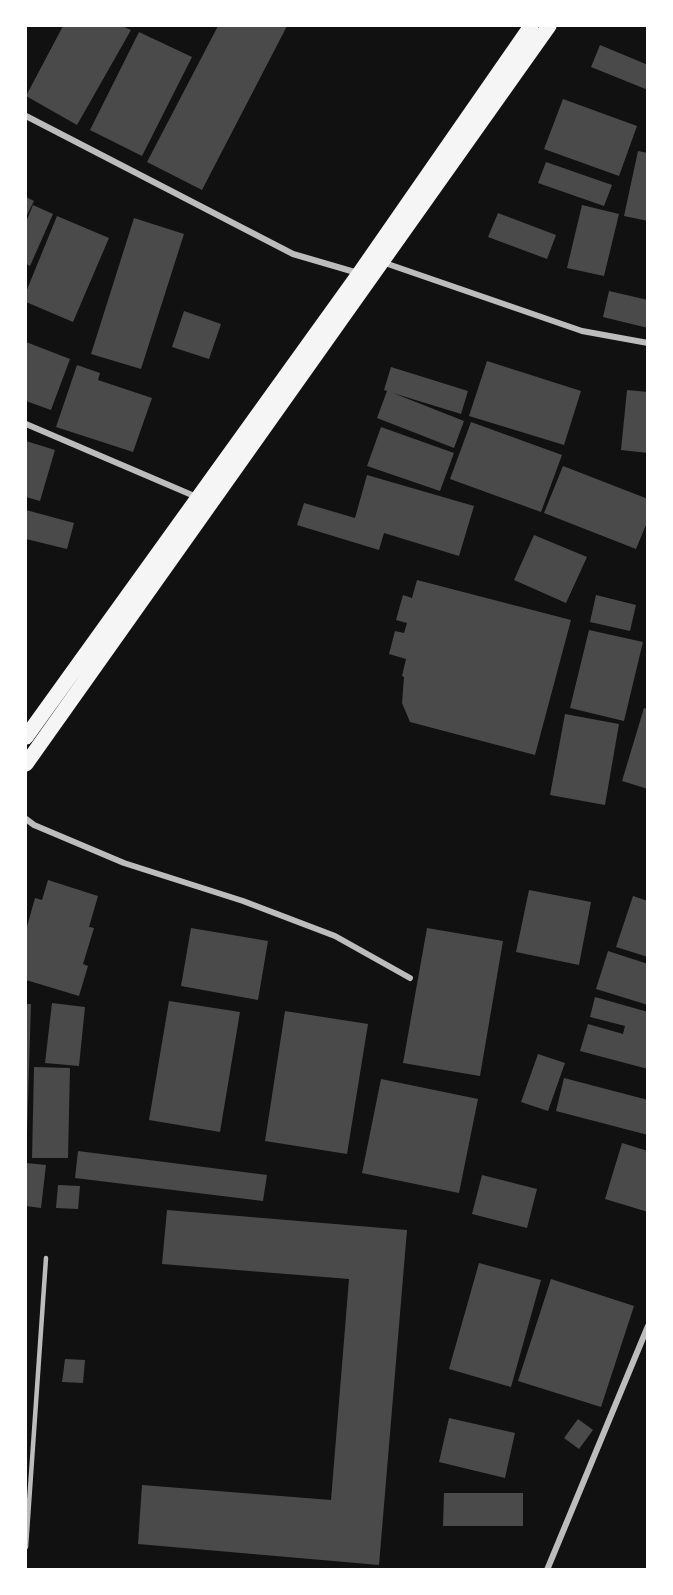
<!DOCTYPE html>
<html>
<head>
<meta charset="utf-8">
<style>
  body { margin:0 }
  #map { position:relative; width:673px; height:1595px; overflow:hidden; background:#111; font-family:"Source Serif 4",serif }
  canvas { display:block }
  .frame { position:absolute; inset:0; border:27px solid #fff; pointer-events:none }
</style>
</head>
<body>
<div id="map">
<canvas width="673" height="1595"></canvas>
<div class="frame"></div>
</div>
<script>
const ctx = document.querySelector('canvas').getContext('2d');
ctx.lineJoin = 'round';
function fillPath(path, color) { ctx.fillStyle = color; ctx.fill(path, 'evenodd'); }
const poly = rows => new Path2D(rows.map(r => 'M' + r).join(''));
function stroke(path, color, width, dash) { ctx.strokeStyle = color; ctx.lineWidth = width; ctx.lineCap = dash ? 'butt' : 'round'; ctx.setLineDash(dash || []); ctx.stroke(path); }
fillPath(poly([
  [63,26,122,26,131,30,77,125,26,96],
  [218,26,287,26,202,190,147,162],
  [139,32,192,57,142,156,90,130],
  [600,45,648,65,648,90,591,67],
  [563,99,637,126,619,176,544,149],
  [638,151,648,153,648,221,624,216],
  [546,162,612,185,604,206,538,183],
  [26,197,34,201,26,217],
  [33,205,53,214,30,266,26,264,26,222],
  [582,205,619,214,604,276,567,268],
  [498,213,556,235,547,259,488,237],
  [57,216,109,238,73,322,26,302,26,292],
  [134,218,184,234,141,369,91,354],
  [609,291,648,300,648,328,603,317],
  [184,311,221,324,209,359,172,347],
  [26,342,70,359,51,410,26,401],
  [487,361,581,391,564,445,469,416],
  [77,365,100,373,98,380,152,398,133,452,56,427],
  [391,367,468,391,461,414,393,393,464,421,454,448,377,418,387,391,384,390],
  [627,390,648,392,648,453,621,450],
  [471,422,562,455,541,512,450,479],
  [381,427,454,453,440,491,367,466],
  [26,441,55,450,40,501,26,497],
  [563,466,648,499,648,520,636,549,544,513],
  [367,475,474,506,459,556,384,533,379,550,297,525,304,503,355,518],
  [26,510,74,523,67,549,26,539],
  [534,535,587,557,566,603,514,580],
  [417,580,571,620,535,755,410,722,402,703,404,677,402,676,406,659,389,654,395,631,404,633,407,623,396,620,403,595,412,598],
  [596,595,636,605,630,631,590,622],
  [589,630,643,642,624,721,570,708],
  [644,708,648,709,648,789,622,781],
  [565,714,619,724,605,805,550,795],
  [48,880,98,896,89,927,94,928,83,964,88,966,79,996,26,980,26,930,35,898,42,900],
  [529,890,591,902,579,965,516,952],
  [633,896,648,901,648,957,616,947],
  [191,928,268,941,258,1000,181,986],
  [427,928,503,941,480,1076,403,1063],
  [608,951,648,964,648,1005,596,989],
  [595,997,648,1012,648,1069,580,1051,588,1024,623,1034,625,1026,590,1017],
  [169,1001,240,1012,220,1132,149,1120],
  [52,1003,85,1007,79,1066,45,1063],
  [26,1004,31,1004,27,1133,26,1133],
  [285,1011,368,1024,347,1154,265,1141],
  [538,1054,565,1063,548,1111,521,1102],
  [34,1067,70,1068,68,1158,32,1158],
  [564,1078,648,1100,648,1135,556,1111],
  [381,1079,478,1099,459,1193,362,1173],
  [622,1143,648,1151,648,1212,605,1199],
  [78,1151,267,1175,263,1201,75,1178],
  [26,1163,46,1165,41,1208,26,1206],
  [482,1175,537,1189,527,1228,472,1214],
  [58,1185,80,1186,78,1209,56,1208],
  [167,1210,407,1230,379,1565,138,1544,142,1485,331,1500,349,1279,162,1264],
  [479,1263,541,1280,511,1387,449,1369],
  [551,1279,634,1306,601,1407,518,1381],
  [65,1359,85,1360,83,1383,62,1382],
  [449,1418,515,1433,505,1478,439,1462],
  [578,1419,593,1430,579,1449,564,1438],
  [444,1493,523,1493,523,1526,443,1526]
]), '#4a4a4a');
stroke(poly([
  [26,1547,46,1258]
]), '#bcbcbc', 4.5);
stroke(poly([
  [26,116,293,254,358,273],
  [382,262,582,331,648,343],
  [26,424,199,498],
  [26,819,34,825,124,863,243,901,335,936,410,978],
  [547,1570,648,1326]
]), '#bcbcbc', 6);
stroke(poly([
  [26,737,359,274,531,26],
  [26,764,549,26]
]), '#f5f5f5', 15);
</script>
</body>
</html>
